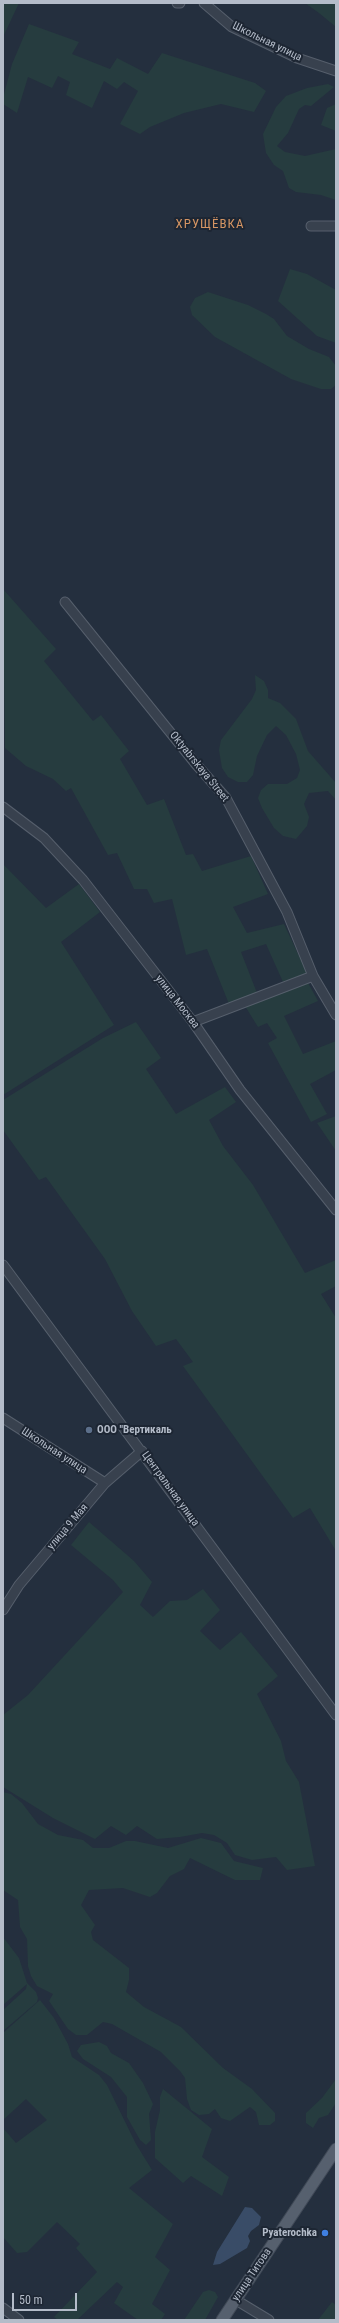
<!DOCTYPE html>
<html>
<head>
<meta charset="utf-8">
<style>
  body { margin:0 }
  #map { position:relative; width:339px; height:2323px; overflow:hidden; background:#242f3e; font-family:"Roboto Condensed",sans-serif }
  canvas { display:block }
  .frame { position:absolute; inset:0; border:4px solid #b4bcc9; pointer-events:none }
  .scale { position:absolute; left:12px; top:2293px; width:65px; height:18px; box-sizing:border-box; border:2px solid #b4bcc9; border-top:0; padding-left:5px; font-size:12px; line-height:14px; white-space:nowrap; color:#b4bcc9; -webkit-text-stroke:3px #1d2633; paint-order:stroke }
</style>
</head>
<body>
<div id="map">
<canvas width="339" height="2323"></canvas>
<div class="frame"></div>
<div class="scale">50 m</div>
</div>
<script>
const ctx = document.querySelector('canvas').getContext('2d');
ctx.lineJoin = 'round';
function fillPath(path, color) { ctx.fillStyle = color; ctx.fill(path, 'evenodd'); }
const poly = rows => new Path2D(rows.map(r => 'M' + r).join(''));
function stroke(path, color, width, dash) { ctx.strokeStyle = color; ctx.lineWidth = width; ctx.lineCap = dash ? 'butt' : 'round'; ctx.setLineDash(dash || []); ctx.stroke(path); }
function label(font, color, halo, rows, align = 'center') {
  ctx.font = font + ' "Roboto Condensed",sans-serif'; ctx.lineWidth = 4; ctx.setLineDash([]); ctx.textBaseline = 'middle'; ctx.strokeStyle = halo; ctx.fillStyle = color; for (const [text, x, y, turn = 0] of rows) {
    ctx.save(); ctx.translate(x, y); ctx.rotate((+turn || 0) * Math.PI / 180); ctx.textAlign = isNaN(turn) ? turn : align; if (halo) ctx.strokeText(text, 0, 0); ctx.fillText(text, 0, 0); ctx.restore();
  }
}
fillPath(poly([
  [3,3,19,3,3,37],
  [305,3,336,3,336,27,319,13],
  [29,24,79,42,72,54,110,69,117,58,148,74,162,53,255,83,266,91,254,112,221,104,184,113,150,127,140,134,120,124,138,91,124,82,117,89,104,81,92,108,66,95,70,82,58,76,52,88,28,77,17,113,3,104,3,98,12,64],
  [328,84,334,87,311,106,305,105,299,109,288,133,277,146,285,152,305,156,336,149,336,200,321,195,296,192,289,188,283,171,274,165,266,153,263,134,276,107,286,96,307,88],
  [336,104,336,131,321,125,327,108],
  [290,269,307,274,336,290,336,343,317,336,278,301],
  [208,292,248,305,266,314,274,319,287,336,309,349,329,357,336,366,336,385,331,389,321,389,291,379,215,337,192,315,190,307,195,298],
  [3,589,56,649,44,661,93,721,101,715,129,751,120,759,147,805,164,799,186,855,193,854,202,871,251,856,268,894,233,907,247,933,284,924,307,973,283,982,266,944,241,952,257,993,229,1004,207,949,186,955,172,899,154,903,147,889,134,889,117,853,108,855,71,788,66,791,53,779,26,766,5,748],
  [255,675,264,681,268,690,268,698,280,703,296,719,308,751,336,783,336,800,328,791,309,793,304,804,309,817,307,826,296,839,283,836,274,828,262,808,258,798,261,790,268,784,287,784,297,778,300,770,296,754,286,735,276,726,267,735,257,756,253,775,247,782,238,782,228,777,222,768,219,750,221,740,252,699,256,690],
  [3,864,46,908,79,884,100,912,61,942,114,1025,3,1095],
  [308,983,318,1001,284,1016,303,1054,336,1041,336,1070,310,1084,327,1114,311,1122,268,1043,277,1038,267,1023,258,1027,245,1006],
  [136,1022,161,1058,146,1069,176,1114,225,1087,236,1102,209,1120,223,1146,253,1185,305,1273,336,1260,336,1286,321,1294,336,1318,336,1551,310,1508,293,1518,183,1366,193,1362,176,1339,156,1346,132,1311,105,1259,46,1177,39,1180,3,1130,3,1100,103,1038],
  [336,1116,336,1151,317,1123],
  [89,1522,134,1561,152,1582,140,1605,153,1617,170,1601,187,1600,203,1589,220,1610,200,1631,220,1650,241,1632,278,1676,257,1694,281,1741,286,1761,299,1782,315,1866,287,1870,276,1857,252,1860,235,1855,227,1843,214,1835,202,1833,180,1837,157,1839,137,1826,126,1835,111,1826,95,1839,53,1818,3,1787,3,1715,28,1695,123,1592,113,1580,71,1545],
  [3,1792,11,1794,22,1803,38,1824,58,1835,83,1840,93,1848,109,1848,126,1841,135,1841,168,1848,201,1838,221,1843,234,1861,263,1868,260,1880,235,1880,190,1858,184,1869,170,1876,157,1893,150,1897,123,1888,89,1890,81,1905,95,1925,91,1932,93,1940,129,1968,129,1980,126,1992,144,2007,181,2027,223,2068,252,2089,275,2113,275,2121,270,2125,259,2125,256,2112,250,2107,230,2121,221,2118,215,2109,209,2114,199,2115,191,2110,187,2099,185,2078,180,2071,161,2052,112,2024,103,2022,87,2035,76,2035,68,2029,49,2001,53,1994,37,1986,31,1976,28,1966,27,1939,20,1927,18,1900,3,1890],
  [3,1937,19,1958,27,1983,36,1992,38,1998,37,2002,3,2031,3,2010,26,1989,27,1984,3,2005],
  [40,2000,54,2018,68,2044,72,2057,99,2075,107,2085,136,2144,152,2170,129,2188,173,2224,155,2257,170,2270,152,2304,165,2314,161,2320,138,2320,114,2303,123,2287,117,2282,77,2320,58,2320,54,2317,97,2272,76,2248,80,2244,57,2222,27,2252,17,2253,3,2237,3,2128,16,2143,47,2120,26,2099,3,2120,3,2033],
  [99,2042,107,2046,111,2053,129,2063,143,2083,153,2104,149,2114,151,2140,146,2145,140,2140,127,2117,127,2097,111,2077,83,2059,77,2051,81,2045],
  [336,2079,336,2103,328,2115,319,2118,313,2128,306,2123,306,2113,322,2098],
  [163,2089,212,2129,202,2157,229,2177,222,2196,191,2176,183,2183,155,2158,155,2132,160,2110,160,2097],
  [209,2290,215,2292,218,2297,205,2320,184,2320,203,2292],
  [332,2302,336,2305,336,2320,318,2320]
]), '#263c3f');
fillPath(poly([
  [245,2207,252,2208,261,2217,259,2225,251,2231,248,2236,250,2241,247,2248,220,2264,213,2265,217,2252]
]), '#394c67');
const minor = poly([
  [177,3,180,3],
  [204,3,232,27,297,58,336,71],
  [311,226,336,226],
  [65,602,195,763,226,798,287,912,313,976,336,1015],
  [3,807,44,838,83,880,193,1022,240,1090,336,1210],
  [193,1022,313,976],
  [3,1265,336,1715],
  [3,1418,105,1483],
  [3,1610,19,1585,105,1483,142,1451],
  [236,2300,269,2320],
  [3,2308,19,2320]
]);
const major = poly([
  [222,2320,336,2149]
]);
stroke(minor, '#565f6c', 11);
stroke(major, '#414a57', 13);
stroke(minor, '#38414e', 9);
stroke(major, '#56606e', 11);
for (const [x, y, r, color] of [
  [89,1430,4,"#5c6f8a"],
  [325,2233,4,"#3f7fe0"]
]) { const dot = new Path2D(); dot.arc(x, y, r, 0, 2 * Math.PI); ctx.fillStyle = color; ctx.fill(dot); stroke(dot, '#1d2633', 1.5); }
label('11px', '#b4bcc9', '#1d2633', [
  ["Школьная улица",267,42,26],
  ["Oktyabrskaya Street",199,767,51],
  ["улица Москва",177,1002,52],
  ["Школьная улица",54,1451,33],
  ["Центральная улица",170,1489,54],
  ["улица 9 Мая",68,1527,-50],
  ["улица Титова",252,2275,-56]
]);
label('bold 11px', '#b4bcc9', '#1d2633', [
  ["ООО \"Вертикаль",97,1430],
  ["Pyaterochka",317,2233,"right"]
], 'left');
ctx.letterSpacing = '1px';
label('13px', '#d59563', '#1d2633', [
  ["ХРУЩЁВКА",210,225]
]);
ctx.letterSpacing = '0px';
</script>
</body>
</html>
